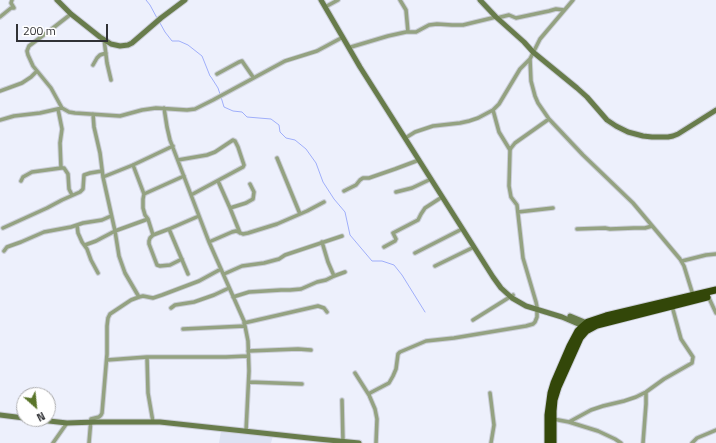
<!DOCTYPE html>
<html>
<head>
<meta charset="utf-8">
<style>
  body { margin:0 }
  #map { position:relative; width:716px; height:443px; overflow:hidden; background:#edf0fc; font-family:"Titillium Web",sans-serif }
  canvas { display:block }
  .north { position:absolute; left:16px; top:387px; width:40px; height:40px; box-sizing:border-box; background:#fff; border:1px solid #adadaf; border-radius:50%; rotate:153deg; font-size:11px; font-weight:700; line-height:16px; text-align:center; color:#313236 }
  .north::after { content:''; display:block; margin:auto; width:14px; height:18px; background:#5a7529; clip-path:polygon(50% 0,100% 100%,50% 72%,0 100%) }
  .scale { position:absolute; left:16px; top:24px; width:92px; height:18px; box-sizing:border-box; border:2px solid #313236; border-top:0; padding-left:5px; font-size:12px; line-height:14px; white-space:nowrap; color:#313236; -webkit-text-stroke:3px #fff; paint-order:stroke }
</style>
</head>
<body>
<div id="map">
<canvas width="716" height="443"></canvas>
<div class="north">N</div>
<div class="scale">200 m</div>
</div>
<script>
const ctx = document.querySelector('canvas').getContext('2d');
ctx.lineJoin = 'round';
function fillPath(path, color) { ctx.fillStyle = color; ctx.fill(path, 'evenodd'); }
const poly = rows => new Path2D(rows.map(r => 'M' + r).join(''));
function stroke(path, color, width, dash) { ctx.strokeStyle = color; ctx.lineWidth = width; ctx.lineCap = dash ? 'butt' : 'round'; ctx.setLineDash(dash || []); ctx.stroke(path); }
fillPath(poly([
  [221,431,273,436,271,443,219,443]
]), '#dde2f4');
stroke(poly([
  [146,0,150,5,157,18],
  [160,23,165,32,172,41,179,41,188,45,202,56,210,76,211,77,218,88,220,94],
  [221,97,224,107,233,111,242,112,247,117,271,119,279,125,280,132,286,138,295,140,306,149,316,163,323,182,334,199,345,212,350,235,372,261,382,261,394,265,402,275,425,312]
]), '#9faefa', 1);
const street = poly([
  [400,0,406,10,408,32],
  [573,0,540,39,530,59,531,81,535,96,538,103,549,119,583,155,633,203,680,259,684,266,693,295],
  [327,6,338,0],
  [71,14,53,28,29,46,27,51,28,55,33,66,51,88,62,108,69,112,75,113,120,116,142,110,156,108,187,110,195,109,213,100,285,61,317,51,343,37],
  [0,17,11,8,14,8,11,3,12,0],
  [497,18,509,15,516,18,549,11,556,9,564,10],
  [104,39,107,63,111,80],
  [351,47,388,36,406,32,416,32,429,25,437,24,452,25,463,25,496,17],
  [93,65,97,58,100,55,106,53],
  [217,74,239,62,242,61,253,77],
  [0,91,22,83,31,77,37,71],
  [164,108,167,127,170,140,209,242,244,321,248,341,249,371,246,431],
  [58,109,62,129,60,143,61,168],
  [493,110,499,132,510,150],
  [93,114,94,127,100,153,103,177,115,231,119,256,125,273,139,297],
  [0,120,14,116,40,113,62,108],
  [407,137,415,132,433,126,460,123,469,121,478,118,493,110,499,104,520,69,530,59],
  [277,158,300,214],
  [178,160,207,155,215,152,233,140,235,141,238,147,244,165,243,167,191,195],
  [133,165,144,194,143,199,143,208,145,215,148,219,153,235],
  [103,177,133,165,173,146],
  [21,181,23,177,32,172,61,168,64,168,68,174,69,189,72,195],
  [218,181,230,208,240,233],
  [344,191,356,185,360,180,363,178,369,178,395,169,419,160],
  [396,192,412,188,431,179],
  [144,194,184,176],
  [230,208,246,203,253,199,254,192,250,184],
  [518,212,553,208],
  [77,225,78,233,82,242,87,249,91,260,98,273],
  [3,228,47,208,62,200,80,192,83,189,84,175,90,173,102,171],
  [169,229,188,274],
  [577,229,605,228,610,229,634,228,645,228,652,226],
  [209,242,232,232,236,231,243,234,248,233,277,224,307,211,324,202],
  [322,242,328,262,334,276],
  [85,245,96,241,115,231,148,219],
  [384,247,395,241,396,239,393,233,418,220,421,214,425,208,442,197],
  [4,251,7,247,21,242,44,232,71,227,83,223,102,220,111,216],
  [415,253,462,229],
  [182,259,170,265,160,266,157,265,149,244,149,241,150,238,153,235,169,229,199,216],
  [682,261,706,255,716,254],
  [435,266,474,247],
  [224,274,242,266,264,263,279,259,285,255,342,236],
  [708,296,716,313],
  [233,297,249,292,281,290,290,290,301,289,317,282,326,280,334,276,345,272],
  [171,308,175,305,194,302,214,295,229,288],
  [473,320,513,295],
  [244,323,318,306,324,308,327,312],
  [183,329,245,326],
  [248,351,298,349,311,350],
  [147,357,148,393,153,422],
  [107,360,147,357,226,357,248,356],
  [355,373,369,395,375,409,377,419,376,443],
  [249,382,302,384],
  [490,393,494,425,491,443],
  [369,395,370,393,389,383,393,376,396,369,398,354,400,352,426,341,454,338,526,326,533,324,535,322,537,317,537,307,536,302,523,258,517,205,511,197,509,186,510,150,511,148,515,143,549,119],
  [342,400,343,442],
  [553,419,569,422,598,431,615,439,621,443],
  [569,422,591,410,603,406,624,401,636,397,646,392,664,379,692,363,693,357,681,339,672,306],
  [53,443,67,423],
  [89,443,91,419,99,417,101,415,102,413,107,354,107,326,108,318,110,314,131,300,139,297,143,296,153,298,162,295,199,281,221,269],
  [643,443,646,404,646,392],
  [692,443,697,438,716,430]
]);
const secondary = poly([
  [57,0,71,14,100,37,111,44,120,46,128,45,132,43,161,18,185,0],
  [321,0,360,67,493,277,501,288,512,298,526,306,562,317,583,326],
  [480,0,496,17,505,25,524,42,533,52,577,88,587,97,607,120,616,126,628,132,643,136,652,137,668,137,673,136,678,134,716,110],
  [570,316,587,323],
  [0,415,24,418],
  [31,419,67,423,96,422,160,422,318,439,359,443]
]);
const highway = poly([
  [548,443,548,415,551,393,554,383,570,346,578,331,581,328,588,322,606,316,716,290],
  [553,443,553,411,554,400,558,387,580,338,586,331,597,325,707,297]
]);
stroke(street, '#cbced8', 5.5);
stroke(secondary, '#cbced8', 7);
stroke(highway, '#cbced8', 9);
stroke(street, '#94a281', 3.5);
stroke(secondary, '#687c4b', 5);
stroke(highway, '#334709', 7);
</script>
</body>
</html>
